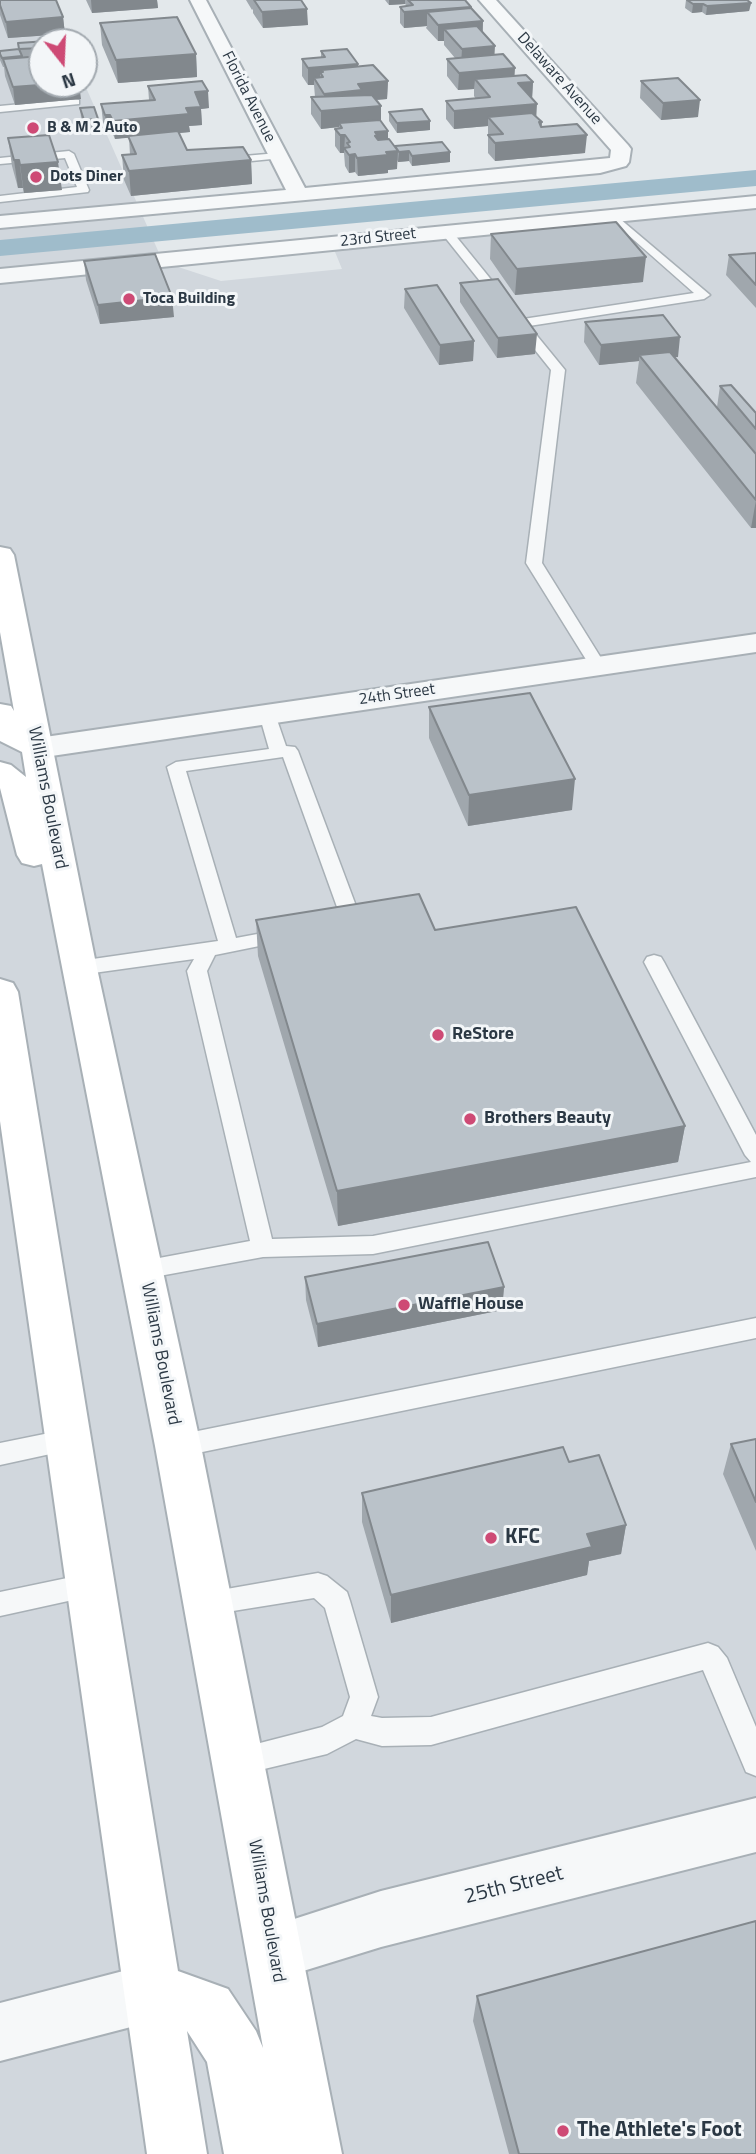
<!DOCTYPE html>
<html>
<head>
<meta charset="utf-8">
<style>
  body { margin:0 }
  #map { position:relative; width:756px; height:2154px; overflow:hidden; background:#e3e8eb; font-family:"Titillium Web",sans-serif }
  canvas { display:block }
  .north { position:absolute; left:28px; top:28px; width:70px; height:70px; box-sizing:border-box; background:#f3f6f8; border:2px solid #a3aab0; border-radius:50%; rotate:162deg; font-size:19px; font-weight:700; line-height:28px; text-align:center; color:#2b3844 }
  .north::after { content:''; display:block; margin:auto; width:24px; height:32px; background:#ce4a75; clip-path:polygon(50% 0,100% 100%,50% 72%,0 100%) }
</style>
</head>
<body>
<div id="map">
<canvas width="756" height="2154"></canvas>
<div class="north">N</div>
</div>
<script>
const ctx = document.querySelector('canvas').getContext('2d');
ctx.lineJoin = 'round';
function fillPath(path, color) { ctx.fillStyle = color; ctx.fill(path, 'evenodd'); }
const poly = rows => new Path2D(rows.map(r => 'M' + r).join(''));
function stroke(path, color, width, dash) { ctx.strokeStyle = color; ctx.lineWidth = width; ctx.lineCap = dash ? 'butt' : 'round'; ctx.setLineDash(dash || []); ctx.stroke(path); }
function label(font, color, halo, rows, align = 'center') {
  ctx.font = font + ' "Titillium Web",sans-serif'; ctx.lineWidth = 6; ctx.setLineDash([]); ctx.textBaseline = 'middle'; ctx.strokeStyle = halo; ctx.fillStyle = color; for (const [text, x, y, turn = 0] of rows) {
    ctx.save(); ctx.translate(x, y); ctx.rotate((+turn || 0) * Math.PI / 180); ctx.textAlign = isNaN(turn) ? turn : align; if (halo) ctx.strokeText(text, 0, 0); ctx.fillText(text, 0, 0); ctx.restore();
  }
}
fillPath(poly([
  [0,0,47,0,66,42,42,42,42,84,84,83,163,262,221,281,342,269,333,247,756,207,756,2154,0,2154]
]), '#d1d7dd');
fillPath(poly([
  [756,170,756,186,0,256,0,240,756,170]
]), '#9fbccb');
const service = poly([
  [75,99,79,100,79,104,0,112,0,106,75,99],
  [69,151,74,154,89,190,88,192,0,202,0,196,77,187,65,158,0,164,0,158,69,151],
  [278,153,283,156,282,158,221,164,216,161,221,158,278,153],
  [613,213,710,295,704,299,529,326,565,370,542,563,606,666,598,671,590,666,526,563,551,370,440,231,450,229,523,319,694,293,609,218,607,216,613,213],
  [267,709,275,714,286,746,295,747,298,751,362,922,359,926,343,930,336,928,333,924,341,918,283,757,186,771,236,938,284,929,291,930,294,935,291,940,284,941,215,955,207,971,272,1239,373,1236,751,1162,745,1155,644,962,647,957,654,955,661,957,664,962,756,1135,756,1177,373,1254,263,1257,143,1279,135,1277,131,1270,135,1263,143,1261,250,1241,187,971,194,959,79,975,72,973,69,968,72,963,79,961,218,941,167,767,176,762,269,749,259,714,267,709],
  [756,1318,756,1338,178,1457,169,1454,165,1446,169,1438,178,1435,756,1318],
  [69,1429,78,1432,82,1440,78,1448,0,1465,0,1443,69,1429],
  [91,1573,100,1576,104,1585,100,1594,0,1616,0,1592,91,1573],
  [318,1573,327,1576,347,1592,350,1601,378,1697,371,1716,382,1718,431,1717,708,1643,718,1647,727,1658,756,1727,756,1776,746,1772,703,1670,431,1745,382,1746,356,1739,327,1754,239,1775,229,1771,225,1761,229,1751,322,1727,343,1716,350,1697,325,1608,314,1598,208,1615,198,1612,195,1603,198,1594,318,1573]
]);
const minor = poly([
  [190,0,206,0,305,188,610,158,611,150,479,0,496,0,628,145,631,149,629,162,626,166,600,173,0,228,0,216,286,190,190,0],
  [756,196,756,208,0,283,0,269,756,196],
  [756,634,756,652,38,758,27,755,22,748,27,741,38,738,756,634],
  [756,1798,756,1852,381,1947,274,1980,254,1972,246,1952,254,1932,381,1891,756,1798],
  [154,1963,174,1972,183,1992,174,2012,154,2021,0,2061,0,2003,154,1963]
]);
const secondary = poly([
  [0,547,10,549,14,555,95,959,201,1446,342,2154,224,2154,207,2062,187,2031,207,2154,147,2154,0,1121,0,979,13,983,18,992,178,1971,228,1989,256,2031,263,2048,155,1446,42,864,34,866,22,863,17,855,0,788,0,762,11,765,26,777,22,752,0,741,0,704,11,706,14,711,0,632,0,547]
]);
stroke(service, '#a8b0b6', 3);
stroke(minor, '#a8b0b6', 4);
stroke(secondary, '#a8b0b6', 4);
fillPath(service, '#f6f8f9');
fillPath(minor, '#f6f8f9');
fillPath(secondary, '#fff');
fillPath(poly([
  [0,0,63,17,65,34,8,38,0,15],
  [86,0,157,0,158,8,92,13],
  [246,0,301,0,308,25,263,28,253,13,253,9,252,10],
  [385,0,465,0,483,21,483,32,495,55,515,76,533,82,532,99,536,117,541,127,585,153,495,161,488,153,488,126,454,129,446,119,446,101,476,99,474,96,474,89,458,90,447,76,447,59,455,58,444,45,444,41,438,41,426,28,427,26,404,28,400,23,400,7,406,6,406,5,405,4,389,5],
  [686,0,751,3,749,11,706,15,702,12,692,13,685,8],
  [100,23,196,54,197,77,118,83,102,45],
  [42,42,42,84,81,99,15,105,5,76,4,67,3,67,0,60,0,51,18,50,18,43],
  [321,51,358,67,388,81,387,99,376,100,381,121,388,139,395,146,450,162,412,166,409,161,398,162,397,160,397,169,388,170,388,173,358,176,355,172,349,173,345,166,344,153,340,153,335,146,335,129,339,127,321,129,311,114,311,97,315,97,314,85,308,85,302,76,302,59,321,57],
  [641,81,698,117,661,120,640,98],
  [148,86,209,108,201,109,202,125,189,126,190,132,179,133,187,150,251,160,252,184,131,196,124,180,122,155,130,155,129,137,115,139,112,132,107,133,103,122,101,104,149,100],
  [80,108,98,119,99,129,85,130,81,117],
  [389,112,430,130,397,133,389,121],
  [8,138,62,190,24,193,23,188,18,188,12,166],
  [491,234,643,282,515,295,490,259],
  [756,253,756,308,726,275,729,255],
  [84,261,174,317,100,324,86,280],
  [460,283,535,354,497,358,460,302],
  [405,289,474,341,473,361,439,365,404,308],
  [585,322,678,357,675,357,717,407,720,386,756,413,756,528,751,528,636,383,639,361,599,365,584,342],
  [429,707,572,810,468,826,429,738],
  [256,920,435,930,685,1126,678,1162,338,1226,258,956],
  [305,1277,504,1287,502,1310,318,1347,306,1300],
  [756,1439,756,1551,723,1474,731,1444],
  [569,1462,626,1525,621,1554,589,1561,587,1575,391,1623,362,1522,362,1493],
  [477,1996,756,2154,509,2154,473,2021]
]), '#a0a7ad');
fillPath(poly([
  [91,0,157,0,158,8,92,13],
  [389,0,405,0,405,4,389,5],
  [751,3,749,11,706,15,707,6],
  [693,4,703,4,702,12,692,13],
  [471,7,471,22,483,21,482,37,444,29,444,41,438,41,438,25,427,12,427,26,404,28,404,12],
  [307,9,308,25,263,28,262,12],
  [63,17,65,34,8,38,6,22],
  [495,46,494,63,461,65,462,49],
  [196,54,197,77,118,83,116,60],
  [358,64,358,81,323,72,322,70,322,76,320,72,320,84,314,78,314,85,308,85,308,68],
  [515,68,514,86,475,79,474,89,458,90,459,73],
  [388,81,387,99,362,101,324,111,324,94,358,84],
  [533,82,532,99,518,83],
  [53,84,79,84,81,99,15,105,13,87],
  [208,91,209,108,201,109,202,125,189,126,190,132,115,139,113,121,186,108,195,92],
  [700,100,698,117,661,120,663,103],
  [537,104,536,122,488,117,488,126,454,129,454,111],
  [381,106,381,124,339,123,339,127,321,129,321,111],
  [105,115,110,115,112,132,107,133],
  [430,121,430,130,397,133,397,123],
  [539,122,542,122,541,139,587,135,585,153,495,161,495,143],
  [388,131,388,149,377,150,375,132],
  [340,135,345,135,344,153,340,153],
  [398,151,397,169,388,170,388,173,358,176,357,158,386,152],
  [409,151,409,161,398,162,399,152],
  [450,152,450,162,412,166,412,156],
  [355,154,355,172,349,173,349,155],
  [14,160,19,160,23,188,18,188],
  [251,160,252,184,131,196,129,171],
  [58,162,62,190,24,193,20,165],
  [646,257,643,282,515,295,517,269],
  [172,297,174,317,100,324,98,305],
  [537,334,535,354,497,358,498,338],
  [680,337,678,357,643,360,639,355,639,361,599,365,601,345],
  [474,341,473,361,439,365,440,345],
  [756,500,756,528,751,528],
  [575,779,572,810,468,826,469,795],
  [685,1126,678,1162,338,1226,337,1191],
  [504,1287,502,1310,318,1347,317,1324],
  [626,1525,621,1554,589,1561,587,1575,391,1623,391,1595,587,1534]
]), '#82888d');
const building = poly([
  [0,0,56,0,63,17,6,22,0,5,0,0],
  [254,0,301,0,307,9,262,12,254,0],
  [408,0,465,0,471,7,404,12,400,7,413,5,408,0],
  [687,0,747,0,751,3,707,6,703,4,693,4,687,0],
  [471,8,483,21,438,25,427,12,471,8],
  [177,17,196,54,116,60,100,23,177,17],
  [477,26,495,46,462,49,444,29,477,26],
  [63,40,63,42,42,42,42,48,19,49,18,43,63,40],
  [19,49,22,56,2,58,0,54,0,51,19,49],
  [347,49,358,64,308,68,302,59,325,57,321,51,347,49],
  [503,54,515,68,459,73,447,59,503,54],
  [42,56,42,84,53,84,13,87,3,59,42,56],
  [373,65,388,81,358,84,362,90,324,94,314,78,323,77,320,72,323,72,322,70,373,65],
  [526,75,533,82,518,83,537,104,454,111,446,101,490,97,475,79,526,75],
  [678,78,700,100,663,103,641,81,678,78],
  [202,81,208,91,195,92,201,107,186,108,189,114,113,121,110,115,105,115,101,104,155,100,148,86,202,81],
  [372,95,381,106,321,111,311,97,372,95],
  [94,107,98,119,84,120,80,108,94,107],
  [422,109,430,121,397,123,389,112,422,109],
  [532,113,542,122,539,122,541,127,577,124,587,135,495,143,488,135,503,134,488,117,532,113],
  [380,120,388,131,375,132,377,135,375,136,378,140,389,139,398,151,386,152,388,155,357,158,355,154,349,155,344,148,350,147,347,143,350,142,345,135,340,135,335,129,342,128,339,123,380,120],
  [178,131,187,150,243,147,251,160,129,171,122,155,136,154,128,136,178,131],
  [49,135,58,162,20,165,19,160,14,160,8,138,49,135],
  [442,142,450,152,412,156,409,151,399,152,395,146,442,142],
  [616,222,646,257,517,269,491,234,616,222],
  [756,253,756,285,729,255,756,253],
  [155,254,172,297,98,305,84,261,155,254],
  [498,279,537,334,498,338,460,283,498,279],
  [437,285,474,341,440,345,405,289,437,285],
  [663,315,680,337,601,345,585,322,663,315],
  [670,352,756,454,756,500,639,355,670,352],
  [731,385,756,413,756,429,720,386,731,385],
  [530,693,575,779,469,795,429,707,530,693],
  [419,894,435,930,576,907,685,1126,337,1191,256,920,419,894],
  [488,1242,504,1287,317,1324,305,1277,488,1242],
  [756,1439,756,1502,731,1444,756,1439],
  [563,1447,569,1462,599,1455,626,1525,587,1534,592,1547,391,1595,362,1493,563,1447],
  [756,1921,756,2154,519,2154,477,1996,756,1921]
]);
fillPath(building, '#bac2c9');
stroke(building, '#82888d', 2);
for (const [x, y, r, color] of [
  [33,128,7,"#ce4a75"],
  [36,177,7,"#ce4a75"],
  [129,299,7,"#ce4a75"],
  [438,1035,7,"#ce4a75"],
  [470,1119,7,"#ce4a75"],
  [404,1305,7,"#ce4a75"],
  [491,1538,7,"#ce4a75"],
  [563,2131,7,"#ce4a75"]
]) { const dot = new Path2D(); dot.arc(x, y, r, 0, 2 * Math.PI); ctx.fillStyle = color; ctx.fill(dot); stroke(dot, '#f3f6f8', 2.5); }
label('16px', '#2b3844', '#f3f6f8', [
  ["Delaware Avenue",559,79,48],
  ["Florida Avenue",248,97,63],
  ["23rd Street",378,238,-6],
  ["24th Street",397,695,-8]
]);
label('bold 16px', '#2b3844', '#f3f6f8', [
  ["B & M 2 Auto",47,128],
  ["Dots Diner",50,177],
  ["Toca Building",143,299]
], 'left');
label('18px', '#2b3844', '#f3f6f8', [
  ["Williams Boulevard",47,798,79],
  ["Williams Boulevard",160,1354,79],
  ["Williams Boulevard",266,1911,80]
]);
label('bold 18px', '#2b3844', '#f3f6f8', [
  ["ReStore",452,1035],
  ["Brothers Beauty",484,1119],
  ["Waffle House",418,1305]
], 'left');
label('bold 21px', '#2b3844', '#f3f6f8', [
  ["KFC",505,1538],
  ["The Athlete's Foot",577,2131]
], 'left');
label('21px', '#2b3844', '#f3f6f8', [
  ["25th Street",514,1886,-14]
]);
</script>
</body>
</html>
